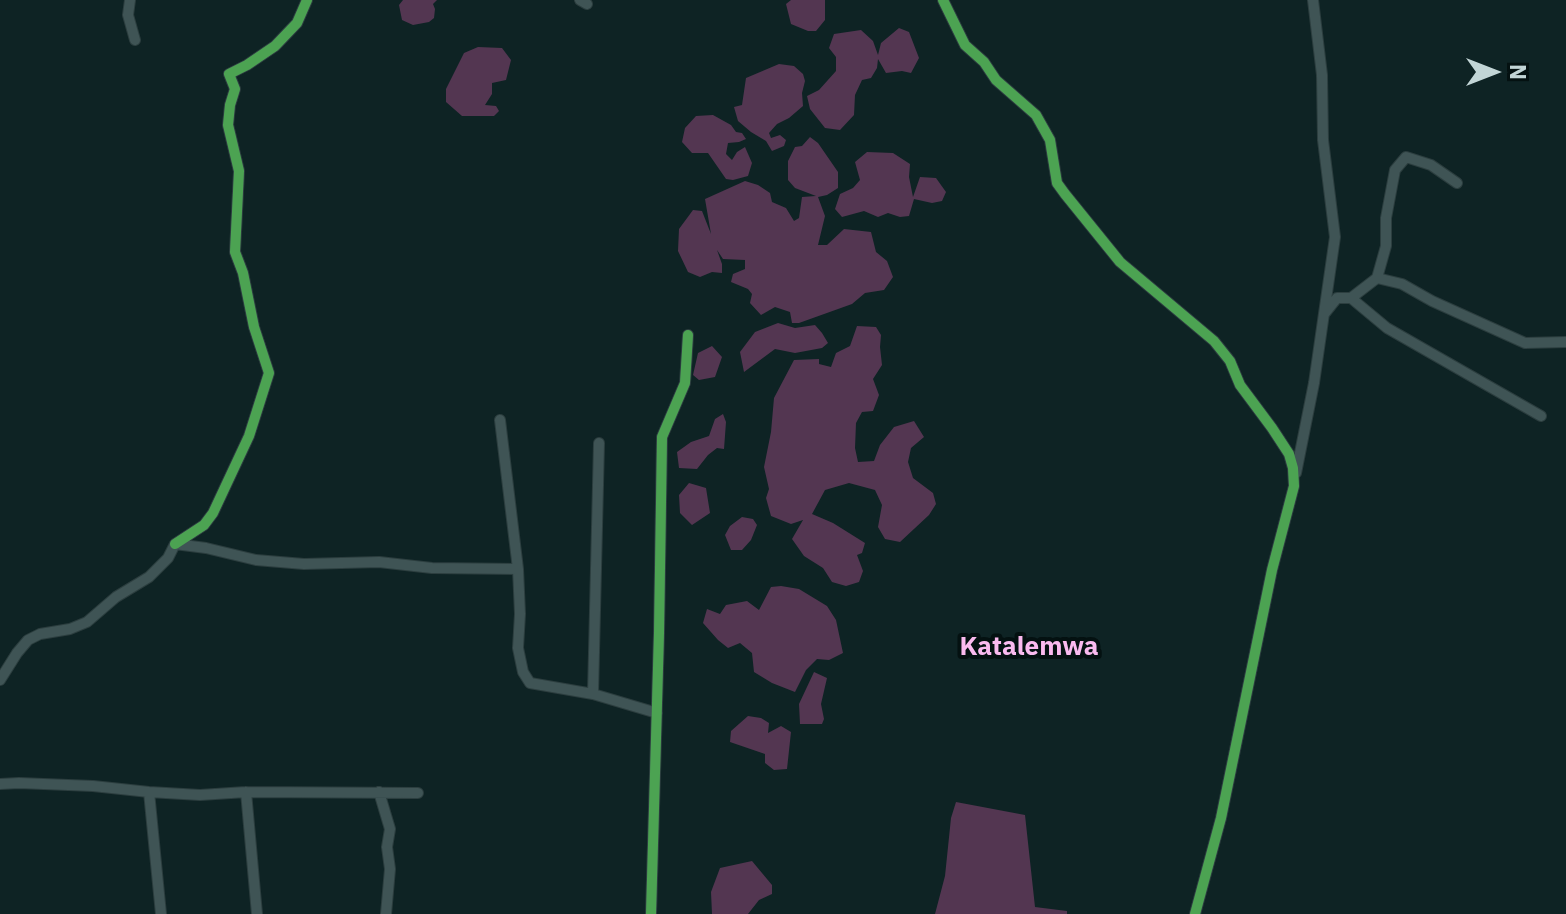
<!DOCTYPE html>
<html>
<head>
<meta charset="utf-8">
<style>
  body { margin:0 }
  #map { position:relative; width:1566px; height:914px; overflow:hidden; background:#0e2324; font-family:"IBM Plex Sans",sans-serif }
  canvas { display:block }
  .north { position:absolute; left:1454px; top:32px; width:80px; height:80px; -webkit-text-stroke:6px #041111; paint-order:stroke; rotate:90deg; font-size:22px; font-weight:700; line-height:32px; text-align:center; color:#c2d5d6 }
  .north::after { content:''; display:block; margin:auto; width:28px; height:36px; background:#c2d5d6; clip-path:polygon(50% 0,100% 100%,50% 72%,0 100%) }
</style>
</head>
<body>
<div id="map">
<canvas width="1566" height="914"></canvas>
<div class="north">N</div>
</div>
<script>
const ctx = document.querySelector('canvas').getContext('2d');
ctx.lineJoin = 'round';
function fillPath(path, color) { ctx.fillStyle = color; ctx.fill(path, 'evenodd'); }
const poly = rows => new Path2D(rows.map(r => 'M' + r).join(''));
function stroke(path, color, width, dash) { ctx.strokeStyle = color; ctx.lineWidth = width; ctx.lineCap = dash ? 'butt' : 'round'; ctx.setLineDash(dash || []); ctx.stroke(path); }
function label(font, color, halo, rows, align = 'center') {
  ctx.font = font + ' "IBM Plex Sans",sans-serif'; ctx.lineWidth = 8; ctx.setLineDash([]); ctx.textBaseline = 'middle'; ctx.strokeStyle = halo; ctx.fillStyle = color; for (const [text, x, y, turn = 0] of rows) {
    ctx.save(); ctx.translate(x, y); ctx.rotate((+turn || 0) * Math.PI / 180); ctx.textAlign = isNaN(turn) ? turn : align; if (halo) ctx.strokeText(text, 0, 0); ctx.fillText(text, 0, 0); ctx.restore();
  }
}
fillPath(poly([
  [403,0,437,0,433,4,435,9,434,18,429,22,413,25,402,20,399,5],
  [791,0,825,0,825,20,816,31,808,31,791,24,786,4],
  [899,28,909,32,919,58,911,73,902,71,886,73,878,59,877,68,871,78,862,80,855,95,854,115,840,130,825,128,810,109,807,96,819,90,836,71,836,57,829,48,834,34,861,30,873,41,878,55,881,43],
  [478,47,502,48,511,60,506,80,492,83,492,94,485,105,496,106,499,111,494,116,462,116,446,102,446,89,464,53],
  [779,64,794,66,803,74,805,81,802,93,803,106,789,118,777,124,769,133,771,138,780,135,786,140,784,146,772,151,766,141,751,132,738,121,734,107,742,105,746,78],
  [713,115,731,125,736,132,742,133,746,139,739,142,728,143,726,154,732,160,737,152,745,147,752,163,748,176,733,180,726,179,708,153,692,153,682,142,685,128,696,116],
  [810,137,818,143,838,172,838,188,827,195,818,197,825,216,818,245,827,245,844,229,871,232,876,252,887,261,893,277,884,290,865,293,852,304,799,323,792,323,790,312,775,307,761,315,750,303,752,294,748,289,731,282,733,274,745,269,745,260,723,259,717,250,722,264,722,273,712,272,700,277,688,272,678,251,679,229,693,210,702,211,711,234,705,199,745,181,758,185,770,193,772,202,786,208,794,221,799,218,802,197,816,196,795,188,788,180,788,161,795,147,802,146],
  [867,152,893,153,910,164,909,177,913,197,920,177,936,178,946,192,942,201,932,203,914,199,909,216,900,217,888,213,878,217,864,211,842,217,835,209,840,194,853,188,860,180,855,162],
  [778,323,795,328,815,325,822,333,828,343,822,348,795,353,775,349,744,372,740,352,755,332],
  [857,326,876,327,881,335,880,347,882,365,873,379,879,395,873,411,862,412,856,423,855,448,858,462,874,461,880,445,894,427,914,421,924,437,911,448,908,462,913,478,933,493,936,504,929,515,900,542,885,539,878,527,882,505,875,490,849,483,825,490,812,514,833,523,865,543,862,553,857,555,863,571,859,582,846,586,832,582,823,568,804,556,792,539,803,520,791,524,771,516,766,498,769,489,764,467,771,432,774,398,794,360,819,359,819,364,831,367,836,353,850,346],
  [712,346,722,357,715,377,699,380,693,375,698,353],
  [723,414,726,422,724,449,717,448,708,455,697,469,679,468,677,452,691,442,709,436,715,419],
  [689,483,706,488,710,513,692,525,680,513,679,495],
  [742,517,753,519,757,525,751,540,742,550,731,550,725,535,730,526],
  [781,586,799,589,827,606,836,620,843,653,829,660,817,659,806,670,795,692,772,683,754,672,752,653,740,643,728,648,718,640,703,623,707,609,720,614,726,605,747,601,759,610,771,587],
  [814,672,827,678,821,704,824,719,822,724,800,724,799,704],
  [748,716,761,718,769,723,768,733,781,726,791,732,787,769,774,770,765,763,765,754,730,742,731,731],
  [956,802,1025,815,1035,907,1067,911,1067,914,935,914,945,876,951,818],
  [752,861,772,885,772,894,759,900,748,914,712,914,711,892,720,868]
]), '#533651');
const minor = poly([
  [130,0,128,15,135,40],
  [580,0,587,4],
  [943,0,965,45,984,62,996,80,1036,115,1050,140,1057,183,1065,194,1120,262,1214,341,1230,361,1240,385,1272,428,1289,454,1293,468,1294,486,1272,570,1221,818,1195,914],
  [1377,278,1386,246,1386,218,1395,170,1406,157,1431,165,1457,183],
  [1351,298,1377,278,1402,284,1432,301,1525,343,1566,342],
  [1325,313,1337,298,1351,298,1387,328,1541,416],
  [500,420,518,569,520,614,518,648,523,672,530,683,593,694,657,713],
  [1296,473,1314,383,1335,237,1323,140,1322,75,1313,0],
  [175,544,204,525,213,513,249,436,269,373,254,327,243,273,235,252,239,171,228,125,230,105,235,89,229,74,247,65,275,46,297,23,307,0],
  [0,680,17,653,28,640,40,634,70,629,87,622,116,597,149,577,168,558,175,544,206,548,256,560,304,564,379,562,432,568,518,569],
  [593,694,599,443],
  [0,784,19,783,93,786,149,792,200,795,246,792,418,793],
  [149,792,161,914],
  [246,792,257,914],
  [379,792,390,829,387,847,390,869,386,914],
  [651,914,659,633,662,437,685,383,688,335]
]);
stroke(minor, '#2c3e3f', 12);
stroke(minor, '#3f5455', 10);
stroke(poly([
  [943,0,965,45,984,62,996,80,1036,115,1050,140,1057,183,1065,194,1120,262,1214,341,1230,361,1240,385,1272,428,1289,454,1293,468,1294,486,1272,570,1221,818,1195,914],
  [175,544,204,525,213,513,249,436,269,373,254,327,243,273,235,252,239,171,228,125,230,105,235,89,229,74,247,65,275,46,297,23,307,0],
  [651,914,659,633,662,437,685,383,688,335]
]), '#4ca352', 10);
label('bold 26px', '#fabaef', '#041111', [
  ["Katalemwa",1029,647]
]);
</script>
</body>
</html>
